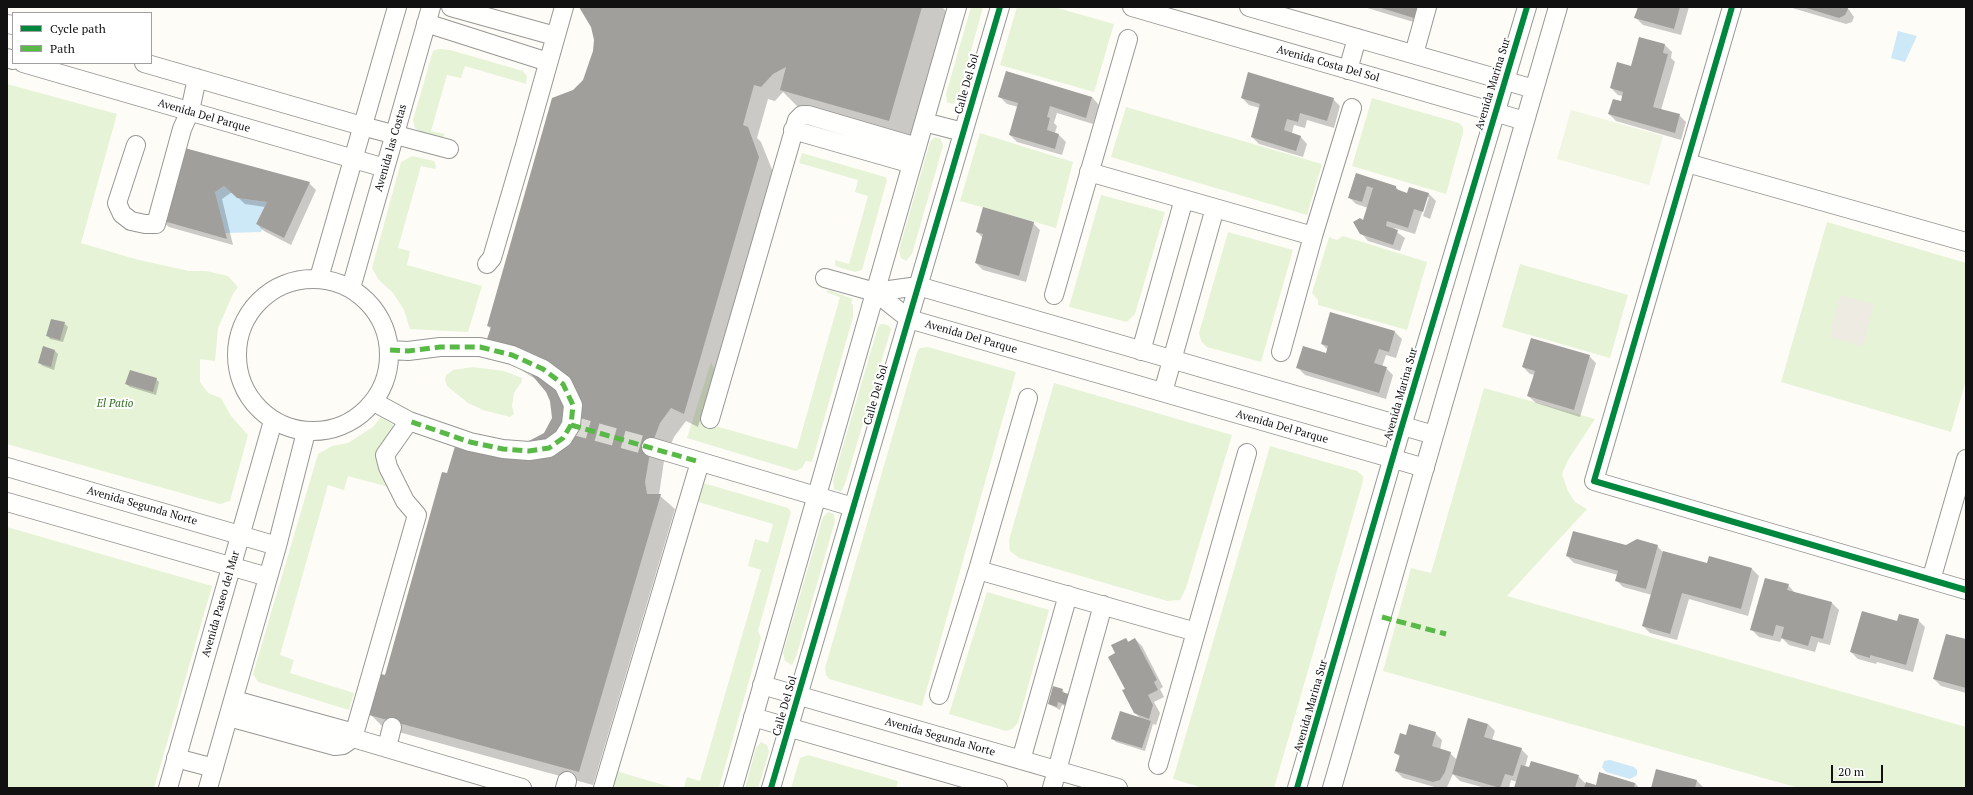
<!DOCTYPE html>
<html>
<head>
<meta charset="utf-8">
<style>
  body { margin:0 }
  #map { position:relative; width:1973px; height:795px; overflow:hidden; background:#fdfcf7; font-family:"PT Serif",serif }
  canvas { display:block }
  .frame { position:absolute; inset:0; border:8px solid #111; pointer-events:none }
  .legend { position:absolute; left:12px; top:12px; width:140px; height:52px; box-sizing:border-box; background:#fff; border:1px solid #a0a0a0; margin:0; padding:5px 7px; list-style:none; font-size:12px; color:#111 }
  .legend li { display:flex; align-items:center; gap:8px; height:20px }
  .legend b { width:20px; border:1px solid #a0a0a0 }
  .scale { position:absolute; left:1831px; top:765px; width:52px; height:18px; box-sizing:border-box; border:2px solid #111; border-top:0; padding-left:5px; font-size:12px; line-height:14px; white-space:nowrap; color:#111; -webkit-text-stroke:3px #fff; paint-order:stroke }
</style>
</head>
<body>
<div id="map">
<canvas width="1973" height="795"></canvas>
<div class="frame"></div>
<ul class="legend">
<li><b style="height:5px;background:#00873e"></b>Cycle path</li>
<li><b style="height:5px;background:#58b947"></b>Path</li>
</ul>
<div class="scale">20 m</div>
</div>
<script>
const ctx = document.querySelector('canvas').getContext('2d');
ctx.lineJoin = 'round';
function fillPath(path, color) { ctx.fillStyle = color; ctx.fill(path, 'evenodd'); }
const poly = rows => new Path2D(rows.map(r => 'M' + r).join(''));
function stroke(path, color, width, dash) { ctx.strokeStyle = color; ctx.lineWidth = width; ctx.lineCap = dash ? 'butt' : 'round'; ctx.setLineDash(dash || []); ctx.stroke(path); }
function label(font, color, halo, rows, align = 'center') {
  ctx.font = font + ' "PT Serif",serif'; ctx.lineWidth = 4; ctx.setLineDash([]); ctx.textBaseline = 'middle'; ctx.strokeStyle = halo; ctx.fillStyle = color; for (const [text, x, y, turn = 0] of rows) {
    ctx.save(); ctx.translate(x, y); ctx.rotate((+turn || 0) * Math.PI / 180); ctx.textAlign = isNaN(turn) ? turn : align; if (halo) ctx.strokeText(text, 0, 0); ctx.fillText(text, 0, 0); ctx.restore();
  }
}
fillPath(poly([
  [971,7,983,7,958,98,953,104,947,102,946,94],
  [1017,7,1054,7,1114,24,1094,92,1000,65],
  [439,49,450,50,523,71,527,76,526,84,465,66,461,78,447,75,431,131,445,134,442,138,425,135,415,128,413,120,433,51],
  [7,84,117,114,81,243,135,259,189,271,206,271,228,276,238,287,233,294,218,328,215,361,200,359,200,382,208,393,221,398,231,416,248,435,230,501,220,504,7,444],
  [1372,98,1459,123,1463,127,1463,133,1446,194,1352,166],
  [1126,107,1322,164,1307,215,1111,157],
  [980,133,1073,162,1056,228,960,201],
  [935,137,941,139,943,146,912,254,906,261,901,258,899,250,930,142],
  [802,153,885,177,887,180,862,270,855,272,838,267,835,265,835,260,849,264,868,196,855,192,858,180,799,163],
  [412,156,434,161,436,166,435,169,421,166,398,248,410,251,407,265,482,286,468,332,410,329,404,310,393,293,378,279,372,268,401,162],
  [1101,195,1165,212,1135,314,1127,322,1069,307],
  [1827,222,1966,263,1966,380,1951,432,1781,382],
  [1228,232,1293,250,1261,362,1207,347,1201,341,1199,333],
  [1343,236,1427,262,1407,330,1318,305,1318,300,1312,293,1329,237,1337,240],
  [1520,264,1628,295,1610,358,1502,327],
  [829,290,853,299,851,303,853,305,853,317,812,462,806,461,802,468,796,471,687,438,711,362,715,371,701,422,797,449,840,297,826,292],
  [881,324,888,325,891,329,845,484,841,492,834,489,833,480,878,327],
  [928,347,1016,372,922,706,829,679,826,675,825,668,917,352,920,348],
  [473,367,504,371,522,378,522,381,514,393,512,406,514,414,510,417,483,410,468,403,447,386,445,380,446,375,453,370],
  [1054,383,1232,435,1186,588,1180,600,1167,601,1019,558,1010,551,1009,540],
  [1484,388,1595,419,1568,460,1562,474,1568,491,1575,502,1587,509,1507,596,1966,727,1966,788,1799,788,1383,671,1411,568,1431,573],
  [381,417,393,425,392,488,348,476,344,490,328,485,280,655,294,660,290,673,354,693,349,710,258,682,253,674,318,454,332,446,348,443,373,427],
  [1270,446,1357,471,1363,476,1363,481,1274,788,1203,788,1173,779],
  [700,482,788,508,791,512,758,631,761,638,719,788,684,788,687,777,700,781,761,570,748,566,755,539,768,543,773,524,695,501],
  [828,512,834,514,835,521,796,657,792,665,785,661,783,653,823,517],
  [7,527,212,586,154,788,7,788],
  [987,592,1049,610,1018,723,1012,729,1006,731,949,714],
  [761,742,767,745,769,752,758,788,745,788,756,748],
  [808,755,898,781,896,788,791,788,800,758],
  [616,771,674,788,612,788]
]), '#e7f3d7');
fillPath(poly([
  [1571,110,1663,136,1649,185,1557,159]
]), '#f0f6e1');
fillPath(poly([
  [1840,295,1874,304,1863,346,1829,337]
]), '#edebe2');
fillPath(poly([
  [1898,31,1917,36,1905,62,1891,58],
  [224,186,237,198,267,202,256,224,263,228,261,232,225,233,215,192],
  [1610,760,1634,767,1637,770,1637,775,1630,779,1606,772,1602,767,1604,761]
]), '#cde8f7');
fillPath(poly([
  [580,7,942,7,946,11,909,141,801,110,783,92,775,101,768,99,757,138,761,142,773,172,698,427,686,421,674,437,664,461,659,495,675,509,593,785,384,728,370,714,386,677,447,474,526,444,544,434,553,418,551,400,547,391,537,380,518,368,492,358,491,329,488,326,574,91,584,81,594,51,595,40,592,27],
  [1364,7,1425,7,1420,24],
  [1639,7,1689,7,1681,35,1643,25,1636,18],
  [1789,7,1847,7,1854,17,1852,22,1846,24],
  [1640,38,1665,45,1672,52,1671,58,1675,62,1661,110,1679,115,1686,122,1681,140,1616,121,1609,114,1621,102,1623,96,1618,95,1611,88,1631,67],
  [1000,97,1092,97,1099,105,1093,124,1057,113,1054,123,1057,126,1055,133,1059,135,1066,142,1062,155,1017,142,1010,135,1018,107,1007,104],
  [1242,98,1333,99,1340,106,1334,128,1307,120,1305,128,1294,125,1292,133,1300,136,1307,144,1303,157,1259,144,1252,137,1260,108,1249,105],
  [182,148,309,183,316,190,291,245,264,231,257,224,265,207,245,204,232,192,222,199,233,245,169,227,161,220],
  [1356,174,1396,187,1400,192,1408,194,1429,194,1436,201,1430,219,1423,216,1429,197,1427,197,1415,234,1395,228,1394,230,1405,238,1400,251,1368,241,1361,233,1368,208,1356,204,1349,197],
  [1033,223,1040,230,1026,282,983,270,976,263,983,238,977,232],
  [1331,314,1395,332,1402,339,1396,358,1386,355,1382,367,1386,368,1393,375,1386,399,1305,375,1298,368,1327,354,1328,350,1322,344],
  [64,323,68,327,63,342,50,339,47,335],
  [44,348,55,351,58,354,54,370,43,366,39,363],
  [1589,356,1596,363,1580,417,1536,403,1528,396,1535,375,1530,374,1523,367],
  [156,379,159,382,156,395,130,387,126,384],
  [1627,546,1657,546,1663,552,1708,565,1710,558,1752,569,1759,576,1748,616,1689,599,1677,640,1650,633,1643,626,1652,595,1623,587,1616,580,1618,575,1574,563,1567,556],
  [1788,585,1795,593,1832,603,1839,610,1830,645,1818,642,1815,652,1789,645,1782,638,1780,642,1759,637,1752,630],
  [1918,620,1925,627,1913,672,1877,662,1876,664,1858,659,1851,652,1898,622],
  [1126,639,1129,642,1135,639,1142,646,1163,687,1160,689,1164,697,1154,702,1160,713,1156,725,1153,724,1145,751,1116,742,1112,738,1140,718,1135,713,1126,689,1117,653],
  [1966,640,1966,693,1941,686,1934,679],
  [1062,690,1065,693,1072,708,1062,705,1060,710,1049,704],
  [1488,724,1495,731,1492,740,1521,749,1528,756,1525,767,1578,776,1586,784,1596,786,1635,783,1639,788,1515,788,1517,782,1511,780,1509,788,1485,788,1460,781,1453,774,1447,787,1438,788,1403,778,1396,771,1400,757,1395,753,1406,736,1435,733,1442,740,1440,750,1450,753,1457,760],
  [1657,770,1697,781,1704,788,1652,788]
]), '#0003');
fillPath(poly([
  [579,7,922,7,889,121,780,90,786,67,773,74,761,87,754,85,743,125,748,127,759,157,684,414,671,408,660,423,651,447,645,482,647,494,661,494,579,772,369,715,381,674,385,675,442,472,447,473,456,443,525,443,544,433,552,418,550,401,546,392,531,374,520,367,483,351,491,327,487,326,552,98,573,90,583,80,593,51,594,40,591,27],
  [1378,7,1417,7,1414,18],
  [1638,7,1680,7,1674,29,1634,18],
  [1803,7,1847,7,1848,9,1845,15,1839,18],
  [1639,37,1665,44,1663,53,1668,54,1653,107,1680,114,1675,133,1608,114,1613,99,1621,101,1623,92,1610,88,1617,62,1631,66],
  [1006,71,1092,97,1086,118,1050,106,1047,117,1050,118,1047,130,1059,134,1055,149,1009,135,1018,103,998,97],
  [1248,72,1334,98,1327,121,1300,113,1298,122,1287,119,1284,130,1301,136,1296,151,1251,137,1260,104,1241,98],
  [181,147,310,182,284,238,256,224,267,202,237,198,224,186,215,192,227,239,160,220],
  [1356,173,1396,186,1396,189,1407,193,1409,187,1429,193,1423,212,1414,209,1408,228,1387,221,1386,226,1398,230,1393,245,1360,234,1353,222,1360,218,1363,220,1373,188,1367,186,1362,202,1348,198],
  [983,207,1034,222,1019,276,975,263,983,234,976,232],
  [1330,312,1395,331,1389,352,1379,349,1374,363,1387,367,1379,393,1296,368,1303,346,1326,353,1328,346,1321,344],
  [51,319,65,322,60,340,46,336],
  [1531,338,1590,355,1574,410,1527,396,1535,371,1522,367],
  [43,346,55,350,51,367,38,363],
  [130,370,157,378,153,392,125,384],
  [1573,531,1626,545,1637,539,1658,545,1646,589,1615,581,1618,571,1566,556],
  [1663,551,1707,563,1709,556,1752,568,1741,609,1682,593,1670,634,1642,626],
  [1765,578,1789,584,1787,590,1832,602,1823,639,1811,636,1808,646,1781,638,1784,627,1776,625,1773,636,1750,630],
  [1862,611,1897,621,1899,614,1919,619,1906,665,1870,655,1870,658,1850,652],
  [1946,634,1966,639,1966,688,1933,679],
  [1126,638,1128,642,1135,638,1157,680,1154,682,1158,690,1148,695,1153,705,1149,719,1134,713,1122,690,1125,689,1108,657,1115,653,1111,645],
  [1053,686,1063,689,1062,692,1072,695,1069,706,1058,702,1057,707,1048,704],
  [1120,711,1151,721,1142,748,1111,739],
  [1468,718,1488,724,1484,737,1522,748,1513,776,1505,774,1500,788,1452,774],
  [1409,724,1436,732,1432,746,1451,752,1445,772,1440,780,1433,782,1395,771,1400,755,1394,753,1400,733,1406,735],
  [1531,761,1579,775,1575,788,1514,788,1521,765,1529,767],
  [1656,769,1697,780,1695,788,1651,788],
  [1599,772,1635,783,1634,788,1584,788,1586,782,1596,785]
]), '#a19f9c');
stroke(poly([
  [571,425,651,447]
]), '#dad9d4', 18, [18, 9]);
const minor = poly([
  [451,7,555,36],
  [1132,7,1525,121],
  [1249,7,1534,89],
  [1732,7,1594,481,1966,590],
  [426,23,548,62],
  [7,24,13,25],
  [1414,54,1427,7],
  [7,58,13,60],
  [23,63,385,168],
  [144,63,362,126,449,149],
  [1348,70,1357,38],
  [924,122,963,132],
  [793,130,912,164],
  [136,145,117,203,122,214,131,221,145,224,156,224,182,129,190,111,197,78],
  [1687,163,1966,242],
  [1089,172,1313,236],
  [487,264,492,258,524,149,564,7],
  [319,278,397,7],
  [825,278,875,292,909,319,1425,468],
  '237 355a76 76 0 1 1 152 0a76 76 0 1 1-152 0Z',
  [351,288,431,7],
  [875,292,918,286,1434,435],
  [1054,295,1128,39],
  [390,350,408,351,440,347,480,347,512,355,543,369,563,384,573,405,571,425,563,438,549,448,529,451,503,449,470,442,409,421],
  [1141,351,1184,199],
  [1281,352,1313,236,1352,108],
  [1163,392,1215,208],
  [710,419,797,120,802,115,808,115,917,147],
  [651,447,853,507],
  [7,467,277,546],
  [7,502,268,577],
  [978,570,1196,632],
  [1931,580,1966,459],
  [762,685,1118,788],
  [939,695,978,570,1028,398],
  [234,700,354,733],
  [229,717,335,746,343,745,353,738,417,515,405,501,388,467,385,455,409,421,374,402],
  [753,717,998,788],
  [353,738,522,788],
  [387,747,392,727],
  [176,758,214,768],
  [1021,760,1068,595],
  [1158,765,1247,453],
  [168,788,273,421],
  [208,788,277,546,306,432],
  [565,788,567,781],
  [603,788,700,462],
  [733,788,957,7],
  [771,788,1000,7],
  [1052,788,1103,605],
  [1297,788,1402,426,1527,7],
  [1332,788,1558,7]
]);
stroke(minor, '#979795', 20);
stroke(minor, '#fffffe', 18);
stroke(poly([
  [390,350,408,351,440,347,480,347,512,355,543,369,563,384,573,405,571,425,563,438,549,448,529,451,503,449,470,442,409,421],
  [571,425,700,462],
  [1382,617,1446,634]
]), '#58b947', 5, [10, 5]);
stroke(poly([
  [1732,7,1594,481,1966,590],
  [771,788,1000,7],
  [1297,788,1402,426,1527,7]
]), '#00873e', 6);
label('11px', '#111', '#fff', [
  ["Avenida Costa Del Sol",1328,64,16],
  ["Calle Del Sol",967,84,-74],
  ["Avenida Marina Sur",1493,84,-73],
  ["Avenida Del Parque",204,116,16],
  ["Avenida las Costas",391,148,-74],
  ["Avenida Del Parque",971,337,16],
  ["Avenida Marina Sur",1401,394,-74],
  ["Calle Del Sol",876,395,-74],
  ["Avenida Del Parque",1282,427,16],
  ["Avenida Segunda Norte",142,506,16],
  ["Avenida Paseo del Mar",221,604,-74],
  ["Calle Del Sol",785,706,-74],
  ["Avenida Marina Sur",1311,706,-74],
  ["Avenida Segunda Norte",940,737,16]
]);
label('italic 11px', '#2f6b1f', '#fff', [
  ["El Patio",115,404]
]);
</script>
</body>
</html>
